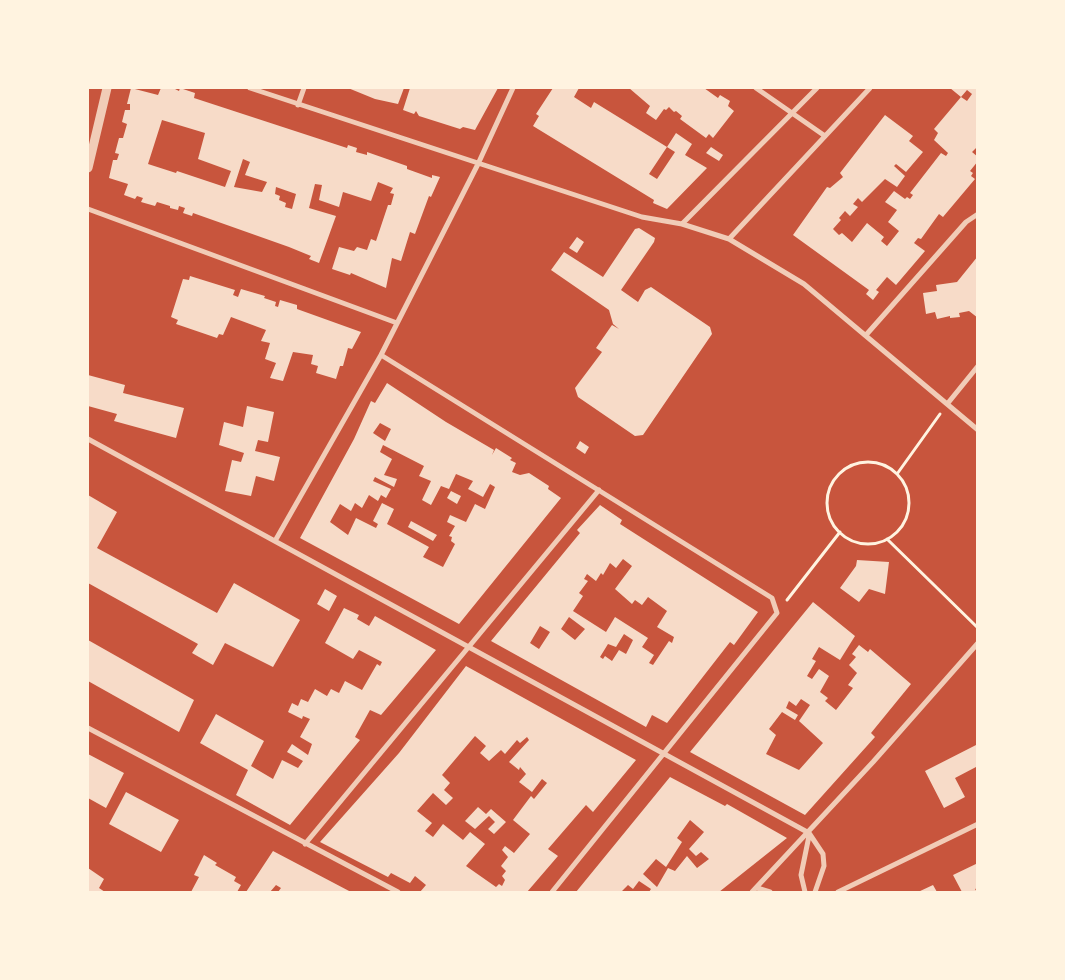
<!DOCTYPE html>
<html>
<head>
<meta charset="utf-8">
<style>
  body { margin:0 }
  #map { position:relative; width:1065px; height:980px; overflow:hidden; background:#c8553d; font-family:Ubuntu,sans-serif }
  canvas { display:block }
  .frame { position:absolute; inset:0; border:89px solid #fff3e0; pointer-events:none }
</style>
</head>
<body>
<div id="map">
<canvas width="1065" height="980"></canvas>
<div class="frame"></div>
</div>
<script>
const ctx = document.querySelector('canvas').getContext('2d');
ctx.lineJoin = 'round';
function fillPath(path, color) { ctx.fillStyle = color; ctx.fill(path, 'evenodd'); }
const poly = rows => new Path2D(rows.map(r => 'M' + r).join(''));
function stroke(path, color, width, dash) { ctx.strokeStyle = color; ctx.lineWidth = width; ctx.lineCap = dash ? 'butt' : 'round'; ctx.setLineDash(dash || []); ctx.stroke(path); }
fillPath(poly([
  [131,88,158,95,161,88,173,88,179,91,180,88,195,93,194,98,347,148,348,145,357,148,356,152,367,155,367,152,407,166,407,169,432,178,432,175,440,177,431,197,429,196,415,234,410,232,401,261,392,258,386,288,351,273,350,275,332,269,339,247,354,251,357,247,367,250,371,239,376,241,388,205,391,205,394,194,390,193,393,188,378,182,371,201,343,192,339,207,319,200,322,185,315,184,309,208,336,216,319,263,309,259,311,256,289,247,193,213,192,216,183,213,185,208,179,206,178,210,170,208,170,206,157,202,155,206,141,202,143,198,137,196,135,199,124,195,128,184,109,178,113,160,117,160,119,154,115,153,119,138,123,138,127,124,122,122,125,110,130,110,130,104,127,104],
  [162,120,205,133,198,159,231,171,225,187,177,171,176,173,148,164],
  [243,159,250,162,245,175,267,182,262,192,234,187],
  [276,187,296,194,292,209,285,207,286,203,279,200,280,196,275,194],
  [348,88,404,88,398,104,375,99],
  [410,88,498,88,475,130,463,127,460,129,419,116,416,111,414,114,403,110],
  [553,88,579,88,574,97,591,108,594,102,667,147,676,133,692,144,685,155,707,168,667,209,653,203,654,200,533,126,539,116,536,114],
  [667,147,675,152,657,179,649,174],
  [629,88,704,88,718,98,720,95,730,101,728,106,734,111,713,138,709,134,706,138,680,119,682,116,676,111,674,112,669,107,666,110,664,109,656,120,646,113,650,106],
  [950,88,978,88,978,146,972,152,978,157,978,161,970,171,973,173,971,176,975,179,943,217,939,214,921,239,918,238,914,243,925,251,896,285,887,277,876,290,879,292,873,300,866,294,869,290,793,235,827,187,830,188,843,177,840,173,885,115,913,136,909,141,923,152,906,172,896,164,894,166,905,176,897,187,885,179,862,202,858,198,853,204,858,207,850,216,845,211,839,218,841,220,833,229,839,235,842,233,852,242,867,223,884,237,881,241,887,246,899,231,888,222,897,210,885,202,894,191,905,199,907,197,910,199,913,195,910,193,941,153,946,156,948,153,934,140,938,133,934,129,961,97],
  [967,90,972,94,967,101,961,97],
  [711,147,723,155,719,161,706,153],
  [639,228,655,238,654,242,621,290,638,302,645,290,651,287,710,327,712,334,643,435,635,436,578,397,575,388,602,352,596,348,612,325,619,329,613,324,609,310,551,270,564,252,603,277,635,229],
  [577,237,584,242,577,253,569,248],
  [978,256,978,318,969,311,959,313,960,317,950,318,950,316,937,319,935,312,926,314,923,293,937,291,936,285,957,282],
  [190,276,235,290,233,295,238,297,241,289,265,296,264,298,276,302,275,306,278,307,280,300,297,305,297,309,361,332,352,349,348,348,343,366,340,366,336,379,316,373,318,366,311,364,313,355,293,352,283,381,270,378,276,363,265,359,270,343,261,341,266,330,231,317,223,335,219,334,217,338,176,324,178,320,171,317,183,279,189,280],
  [88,375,125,385,123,393,184,408,176,438,114,421,117,414,88,406],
  [387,383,446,422,494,450,492,455,496,448,512,458,510,460,516,463,512,472,520,475,529,473,549,486,548,489,561,498,459,624,300,538,354,439,371,401,375,403],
  [380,423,391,429,385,441,373,433],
  [383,445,424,466,419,476,431,481,422,500,431,505,441,486,449,489,456,474,473,481,468,489,483,497,490,484,495,487,485,509,475,504,466,522,450,515,447,522,455,526,449,536,452,537,451,541,455,544,443,567,423,557,429,547,387,524,394,509,382,503,373,521,378,524,376,528,356,518,348,535,330,522,340,504,351,511,355,503,362,508,369,495,378,501,381,495,386,498,391,489,373,481,375,477,394,487,397,479,384,475,392,459,380,452],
  [247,406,274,412,268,442,258,440,255,451,280,457,274,481,256,476,251,496,225,491,232,460,241,462,244,453,219,445,224,422,243,427],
  [580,441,589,447,585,454,576,448],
  [451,491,461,496,457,504,447,498],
  [88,495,117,512,97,548,217,613,234,583,300,620,273,667,225,643,213,665,192,653,198,644,88,583],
  [600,505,622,520,620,524,758,612,734,645,730,642,667,723,652,715,646,727,491,641,580,533,577,530],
  [623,559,632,566,615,589,632,604,635,600,642,605,648,597,667,611,657,627,674,637,672,643,669,641,653,665,649,663,654,655,642,647,648,638,615,617,606,632,573,611,583,596,579,593,588,581,584,579,587,574,596,581,601,573,603,575,610,563,616,568],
  [569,617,585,629,575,640,561,629],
  [540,626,550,632,539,649,530,643],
  [624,634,633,640,626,654,619,650,612,661,605,656,603,659,600,657,608,644,616,647],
  [411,521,437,535,433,541,408,527],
  [857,560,889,562,885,594,869,589,859,602,840,588,856,566],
  [325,589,337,596,329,611,317,604],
  [813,602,855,636,840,660,819,647,812,659,816,661,807,676,812,679,819,669,829,676,820,692,828,698,825,701,836,710,853,688,848,685,857,673,849,665,856,657,852,654,859,645,868,652,870,649,911,684,871,733,875,737,805,815,690,752],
  [801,699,810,705,799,721,823,743,799,770,766,754,776,735,769,729,782,712,795,720,798,715,786,708,789,701,796,706],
  [344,608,359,615,357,619,369,626,375,616,436,650,381,715,370,710,355,737,360,740,290,825,236,795,248,770,200,743,216,714,264,741,251,766,273,779,282,760,298,768,303,761,287,752,292,744,308,755,312,744,300,737,310,719,303,716,302,719,288,712,292,703,298,706,301,699,308,702,315,689,327,696,331,689,339,693,345,681,362,690,377,664,380,666,382,662,359,650,353,659,325,643],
  [88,640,194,700,179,732,88,681],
  [466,666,636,760,593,812,586,805,548,849,558,856,527,892,420,892,426,885,415,876,410,883,391,873,388,877,320,842,399,753],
  [475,736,486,746,480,753,489,761,501,750,505,754,517,740,520,743,527,737,529,740,509,762,519,770,520,767,526,774,519,782,532,792,542,779,547,783,534,799,531,796,513,820,530,834,514,853,505,846,502,850,508,857,501,866,506,871,502,876,505,880,502,886,499,884,496,887,466,866,485,844,470,832,463,840,443,824,433,837,425,831,432,823,417,811,433,793,446,805,453,798,444,790,450,783,442,775],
  [978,744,978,771,976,767,955,778,965,797,944,808,925,771],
  [88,754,124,773,106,808,88,798],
  [670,777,725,806,727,804,787,838,719,892,649,892,651,889,639,881,633,889,628,885,621,892,576,892],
  [690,820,704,832,689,849,696,856,701,852,709,859,697,868,687,856,675,871,668,868,657,887,643,874,656,859,666,867,682,842,677,838],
  [126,792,179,820,161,852,109,824],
  [478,807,486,814,491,809,506,822,494,834,488,829,495,822,489,816,475,829,465,821],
  [273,851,351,892,278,892,281,888,276,885,270,892,246,892],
  [204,855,217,863,215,865,236,877,234,881,241,885,237,892,191,892,199,877,194,875],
  [978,863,978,888,975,889,977,892,962,892,953,875],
  [88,868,104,879,99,888,105,892,88,892],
  [933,885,937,892,918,892]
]), '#f7dbc8');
stroke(poly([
  '827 503a41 41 0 1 1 82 0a41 41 0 1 1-82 0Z',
  [897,474,940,414],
  [887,539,978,628],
  [787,600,840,532]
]), '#fff3e0', 3);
stroke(poly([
  [250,88,642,217,682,224,729,239,804,284,978,430],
  [756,88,825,136],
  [298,105,304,88],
  [88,209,397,323],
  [682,224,817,88],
  [729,239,870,88],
  [866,335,966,222,978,214],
  [381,355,772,598,777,613,552,892],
  [948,403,978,366],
  [88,439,809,833,823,854,824,866,815,892],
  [275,541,381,355,478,164,513,88],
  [88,728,398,892],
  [305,844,599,490],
  [757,888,770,892],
  [752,892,873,762,978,643],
  [805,892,801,875,809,836],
  [838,892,978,824]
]), '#f1ccb7', 5);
stroke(poly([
  [88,168,107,88]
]), '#f1ccb7', 9);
</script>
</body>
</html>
